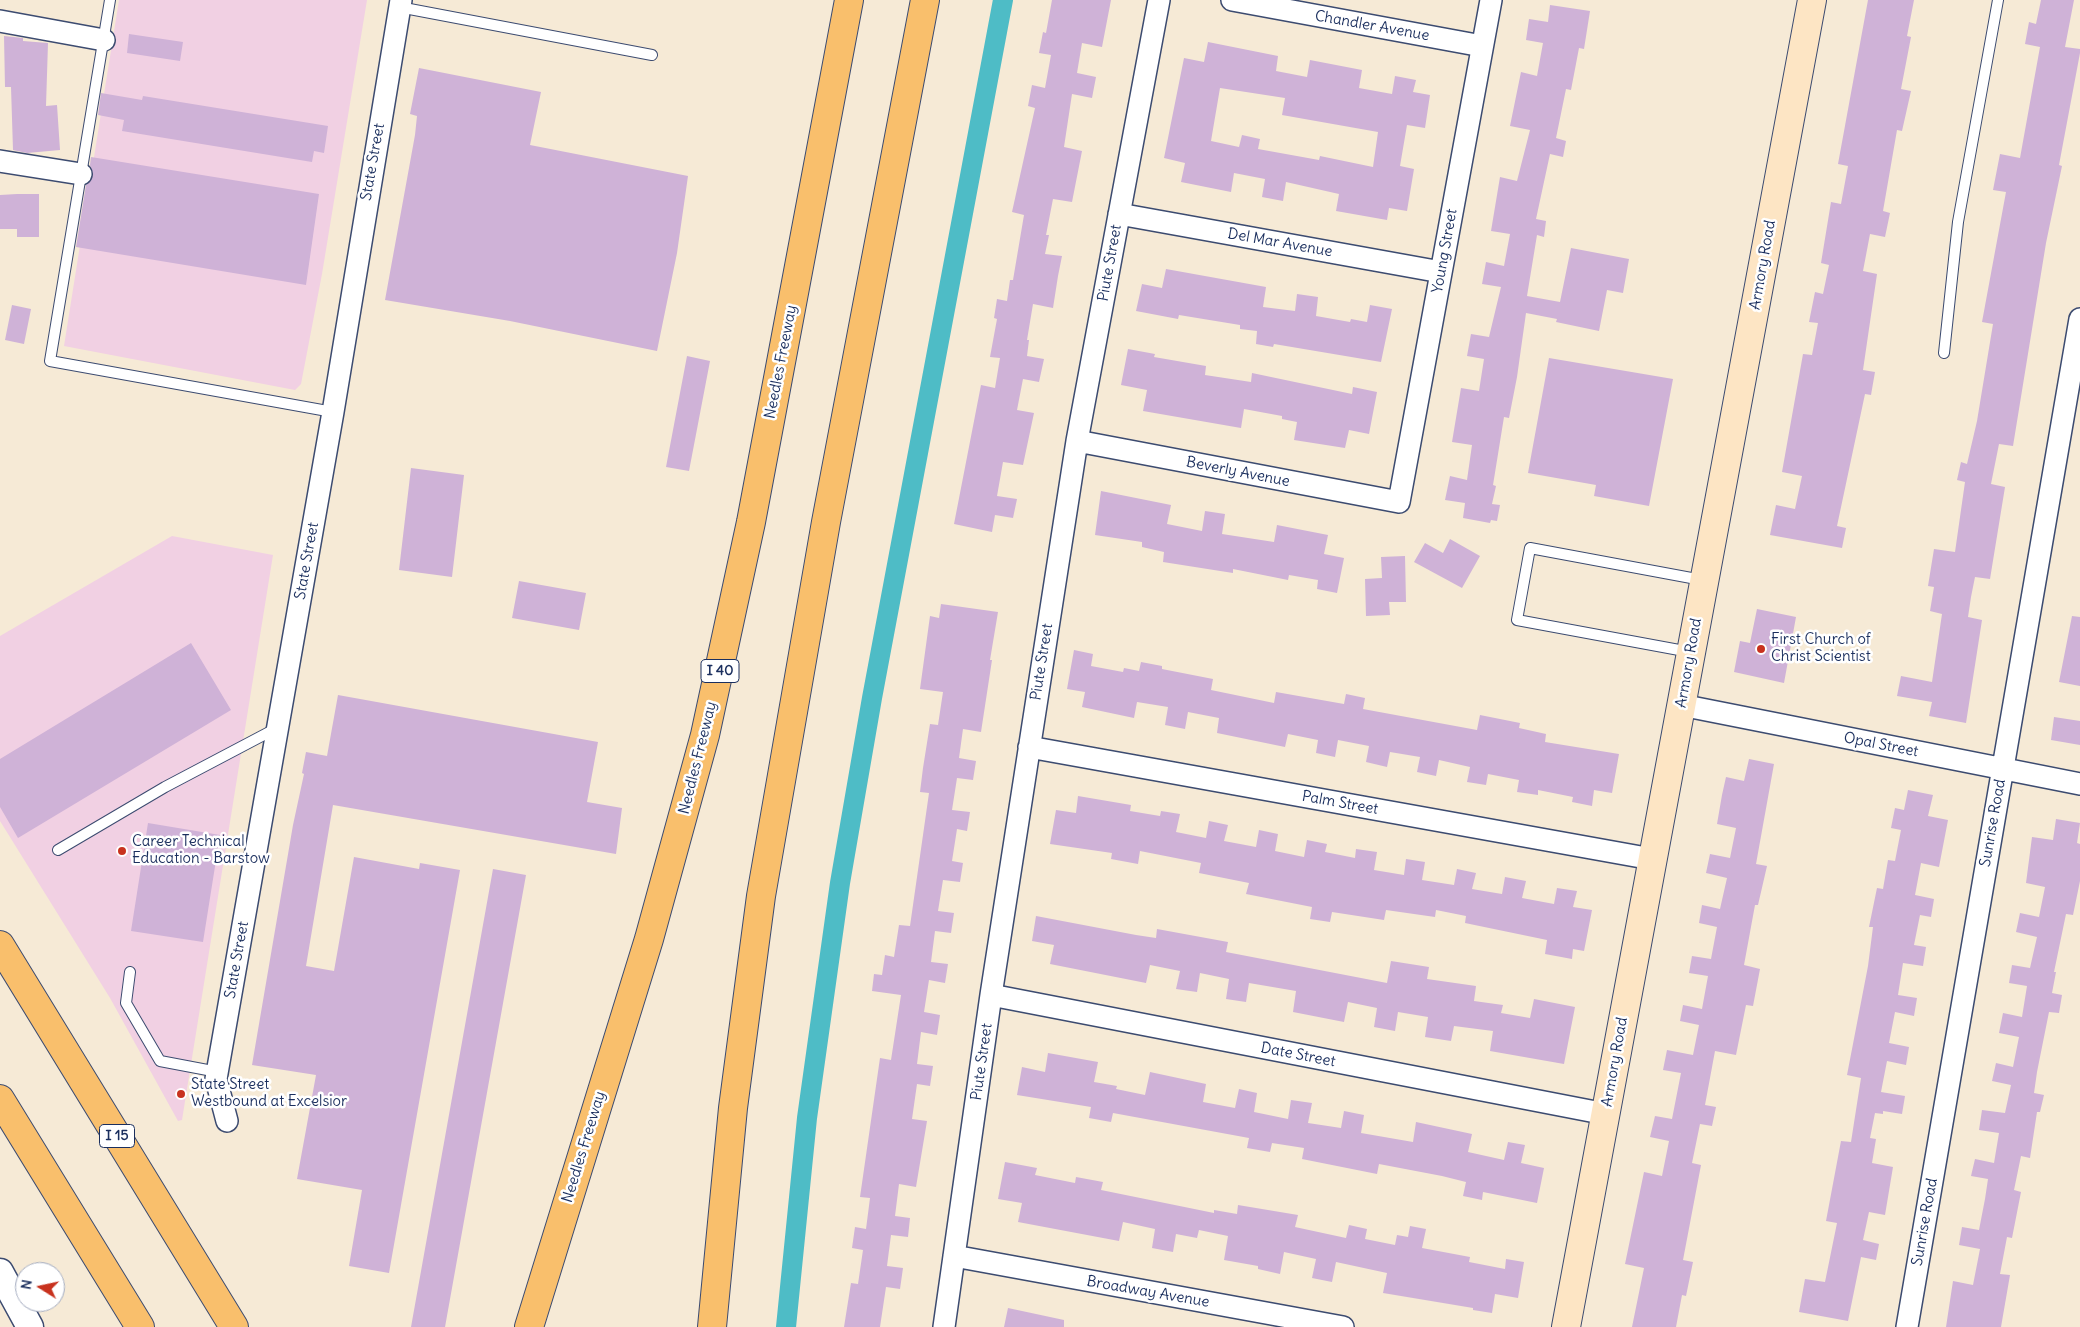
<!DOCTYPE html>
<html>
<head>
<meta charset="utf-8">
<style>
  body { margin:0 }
  #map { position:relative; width:2080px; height:1327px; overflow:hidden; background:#f6ead6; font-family:Delius,sans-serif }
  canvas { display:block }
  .north { position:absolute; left:15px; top:1262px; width:50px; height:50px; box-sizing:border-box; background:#fff; border:1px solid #a4acbf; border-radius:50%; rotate:280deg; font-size:14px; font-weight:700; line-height:20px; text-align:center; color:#1b2f5e }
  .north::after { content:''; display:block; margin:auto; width:18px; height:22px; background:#c8321e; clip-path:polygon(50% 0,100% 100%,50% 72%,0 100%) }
</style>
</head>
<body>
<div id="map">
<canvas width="2080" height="1327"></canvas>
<div class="north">N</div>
</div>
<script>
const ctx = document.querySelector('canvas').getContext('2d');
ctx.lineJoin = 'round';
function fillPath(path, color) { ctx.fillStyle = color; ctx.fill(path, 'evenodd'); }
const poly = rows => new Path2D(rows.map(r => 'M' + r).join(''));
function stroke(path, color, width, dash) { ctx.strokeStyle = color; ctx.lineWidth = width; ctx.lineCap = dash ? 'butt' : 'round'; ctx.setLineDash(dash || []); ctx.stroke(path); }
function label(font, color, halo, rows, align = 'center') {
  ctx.font = font + ' Delius,sans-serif'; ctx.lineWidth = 5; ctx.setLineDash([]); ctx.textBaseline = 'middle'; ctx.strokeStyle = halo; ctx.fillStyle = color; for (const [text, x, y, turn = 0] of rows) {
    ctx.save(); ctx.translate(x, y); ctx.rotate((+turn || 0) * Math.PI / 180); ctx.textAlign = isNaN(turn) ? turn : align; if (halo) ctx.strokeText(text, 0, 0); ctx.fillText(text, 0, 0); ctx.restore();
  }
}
fillPath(poly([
  [119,0,367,0,322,274,301,384,295,390,64,346],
  [172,536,273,555,182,1120,178,1121,110,998,0,821,0,636]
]), '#f1d0e3');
stroke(poly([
  [786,1327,807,1118,840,883,872,698,1003,0]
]), '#4ebcc6', 20);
fillPath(poly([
  [1052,0,1111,0,1102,47,1082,43,1077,73,1096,77,1092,98,1072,94,1064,147,1082,151,1072,202,1053,199,1046,235,1049,235,1045,254,1062,256,1058,276,1053,308,1033,304,1027,340,1029,340,1027,356,1044,359,1039,382,1023,379,1017,410,1034,413,1023,465,1003,462,997,496,1017,499,1013,518,995,515,992,532,954,524,981,385,995,388,1000,358,990,357,997,319,994,318,997,299,1007,301,1010,280,1013,280,1024,215,1012,212,1035,108,1028,106,1032,85,1045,88,1051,55,1039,53,1043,32,1046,33],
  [1868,0,1914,0,1907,36,1911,37,1901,89,1911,91,1902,131,1897,130,1883,211,1890,213,1885,237,1870,234,1863,271,1877,274,1863,370,1875,372,1871,395,1865,394,1837,526,1846,528,1842,548,1770,535,1776,505,1795,509,1802,476,1782,472,1803,354,1812,355,1818,323,1809,322,1815,292,1823,294,1829,265,1821,263,1831,202,1841,204,1848,166,1838,164],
  [2041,0,2074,0,2065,47,2080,49,2080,53,2059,165,2062,166,2046,243,2013,446,1999,444,1991,484,2005,487,1990,579,1975,577,1971,597,1968,617,1982,620,1966,723,1929,716,1932,702,1897,696,1901,676,1932,682,1942,614,1930,611,1934,587,1928,586,1934,549,1955,552,1965,482,1957,480,1961,462,1967,464,1977,421,1993,324,1982,322,2006,192,1993,190,2000,154,2020,158,2040,47,2025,44,2029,22,2036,24],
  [1550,5,1590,11,1584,49,1579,48,1571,90,1566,89,1556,138,1566,141,1563,157,1550,154,1536,219,1546,221,1544,237,1537,235,1527,296,1560,302,1571,248,1629,259,1623,293,1607,290,1599,331,1556,322,1557,319,1526,313,1517,377,1509,418,1504,417,1493,485,1496,486,1492,504,1500,505,1497,521,1491,520,1490,523,1463,518,1465,503,1445,500,1450,476,1467,480,1472,445,1452,442,1461,388,1479,391,1484,359,1467,356,1471,334,1489,337,1501,287,1482,284,1486,262,1504,266,1510,234,1491,231,1500,177,1517,181,1530,130,1510,126,1521,72,1537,76,1543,43,1526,40,1529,19,1548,22],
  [129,34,183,42,180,61,127,53],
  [4,36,23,38,23,41,48,43,46,106,57,105,60,150,27,153,13,150,11,87,5,87],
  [1208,42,1278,56,1276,71,1307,77,1310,60,1362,70,1359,88,1392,94,1395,76,1416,80,1413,92,1430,95,1425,128,1407,125,1400,166,1414,169,1407,211,1389,208,1387,220,1336,211,1339,194,1286,182,1283,201,1262,197,1265,179,1234,173,1231,192,1181,182,1185,163,1164,158,1184,58,1204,62],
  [1220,88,1285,98,1282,115,1378,132,1373,167,1320,156,1319,160,1258,149,1260,139,1242,135,1239,147,1211,141],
  [419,68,541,92,530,145,688,176,677,253,657,351,510,321,385,300,415,135,417,116,410,114],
  [101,93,142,100,143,96,328,126,324,153,314,151,312,162,122,131,124,120,98,115],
  [91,157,319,194,306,285,76,247,86,185,93,176,90,165],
  [17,194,39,194,39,237,17,237,17,229,0,229,0,195],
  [1166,269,1266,287,1263,307,1295,311,1297,294,1318,297,1316,316,1350,322,1351,319,1367,322,1370,305,1392,309,1381,362,1274,344,1273,347,1256,344,1257,331,1240,329,1240,325,1179,315,1178,319,1136,311,1142,284,1162,288],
  [12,305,31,309,24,344,5,340],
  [1128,349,1155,354,1154,357,1206,366,1205,375,1251,382,1252,373,1352,394,1353,387,1377,392,1369,434,1349,430,1345,448,1294,440,1297,422,1282,419,1282,416,1244,409,1241,428,1143,411,1147,390,1121,385],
  [687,356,710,361,689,471,666,467],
  [1549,358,1673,379,1649,506,1594,496,1596,485,1528,473],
  [411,468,464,475,452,577,399,570],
  [1101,491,1171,505,1167,524,1202,531,1205,511,1225,514,1222,534,1274,542,1277,525,1328,535,1324,554,1344,558,1337,593,1317,589,1318,580,1289,575,1288,580,1233,569,1233,573,1163,562,1164,552,1142,547,1142,542,1095,535],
  [1450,539,1480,556,1462,588,1414,562,1425,543,1443,553],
  [1405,556,1406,602,1389,602,1390,615,1366,616,1365,579,1382,578,1381,557],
  [519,581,586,593,579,630,512,618],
  [941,604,998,612,990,660,992,660,981,732,963,729,959,758,976,761,973,780,957,778,952,810,970,812,967,831,957,829,952,861,963,863,960,882,943,880,938,911,954,913,951,933,935,931,931,962,948,964,945,983,929,980,924,1012,940,1015,937,1035,921,1032,917,1064,933,1066,930,1086,917,1084,912,1119,927,1121,916,1187,899,1184,895,1216,910,1218,908,1237,891,1235,887,1266,903,1268,900,1289,886,1287,880,1327,844,1327,851,1283,858,1284,863,1250,852,1248,855,1227,866,1229,870,1198,860,1197,880,1058,891,1060,901,995,872,991,874,974,882,975,885,955,894,957,899,925,910,926,929,793,920,792,923,768,930,724,938,725,943,692,920,689,930,616,939,618],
  [1757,609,1796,617,1784,683,1734,672,1740,641,1750,643],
  [2072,616,2080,617,2080,686,2059,682],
  [191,643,231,710,18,838,0,807,0,759],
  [1074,650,1093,654,1091,666,1123,672,1124,668,1139,671,1141,662,1162,666,1162,669,1213,679,1211,690,1274,703,1276,692,1344,704,1346,694,1365,698,1363,709,1477,730,1480,715,1520,723,1519,728,1546,734,1545,742,1619,754,1612,793,1594,790,1592,806,1572,802,1573,797,1538,790,1538,795,1517,792,1519,780,1488,774,1486,785,1467,782,1470,767,1439,760,1436,776,1417,772,1420,757,1390,752,1387,767,1366,762,1369,746,1338,740,1335,757,1316,753,1318,740,1288,734,1285,747,1217,733,1219,718,1188,712,1185,729,1165,725,1168,707,1137,702,1134,718,1082,707,1085,692,1067,689],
  [338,695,598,742,587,802,622,808,616,854,333,805,306,966,334,971,354,857,419,869,420,863,460,870,389,1273,349,1266,362,1190,297,1179,316,1075,252,1065,293,825,304,774,302,773,306,752,327,756],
  [2054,717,2080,721,2080,745,2051,740],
  [1749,759,1774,764,1756,864,1767,866,1758,905,1755,905,1744,965,1760,969,1753,1006,1746,1005,1736,1055,1715,1051,1705,1105,1716,1107,1712,1126,1700,1124,1692,1163,1701,1165,1683,1260,1693,1262,1686,1296,1682,1295,1676,1327,1632,1327,1644,1268,1625,1264,1644,1172,1662,1176,1669,1141,1650,1137,1655,1116,1672,1119,1681,1073,1663,1070,1667,1050,1693,1055,1699,1025,1680,1021,1683,1005,1702,1009,1708,976,1689,973,1692,956,1711,959,1717,927,1699,923,1702,905,1720,909,1727,878,1706,873,1710,854,1730,858,1736,828,1717,824,1722,795,1726,777,1744,781],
  [1908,790,1933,795,1928,816,1948,820,1939,867,1921,863,1915,895,1934,899,1931,917,1920,915,1914,945,1926,947,1923,966,1903,963,1898,995,1917,998,1914,1016,1895,1012,1889,1043,1909,1047,1906,1065,1887,1061,1881,1092,1905,1096,1902,1114,1883,1111,1883,1114,1875,1113,1870,1138,1876,1139,1872,1163,1893,1167,1885,1215,1869,1212,1863,1240,1879,1244,1876,1260,1861,1257,1848,1321,1799,1312,1805,1279,1825,1282,1837,1223,1826,1221,1841,1141,1851,1142,1861,1078,1847,1075,1868,966,1873,927,1869,927,1877,888,1883,889,1888,860,1895,861,1901,830,1891,828,1895,808,1904,810],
  [1078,796,1131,805,1130,811,1160,816,1161,811,1180,814,1176,832,1206,838,1209,821,1228,825,1224,841,1256,847,1259,830,1278,834,1275,851,1304,857,1307,840,1327,844,1325,852,1355,858,1356,849,1377,852,1374,870,1404,875,1406,859,1425,862,1422,880,1454,885,1457,869,1476,873,1472,889,1502,894,1505,877,1526,881,1522,898,1554,904,1557,888,1577,891,1573,907,1592,910,1584,951,1573,949,1572,959,1545,954,1547,940,1465,923,1466,916,1436,910,1435,917,1386,910,1384,920,1332,912,1330,922,1310,919,1312,907,1246,894,1249,883,1199,873,1201,863,1140,851,1138,864,1111,859,1112,853,1050,844,1056,810,1076,813],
  [2056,819,2080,823,2077,843,2080,844,2080,881,2073,915,2066,914,2054,972,2056,972,2052,993,2062,995,2059,1013,2049,1012,2037,1072,2034,1093,2044,1095,2040,1112,2037,1112,2030,1158,2021,1156,2014,1190,2021,1192,2012,1238,2007,1237,2000,1274,2010,1275,2001,1327,1946,1327,1953,1281,1973,1285,1980,1249,1959,1245,1962,1227,1979,1230,1985,1199,1988,1179,1971,1176,1975,1159,1994,1163,1999,1133,1979,1130,1982,1110,2005,1113,2011,1085,1992,1081,1996,1063,2013,1067,2019,1037,1999,1033,2003,1013,2022,1017,2027,986,2009,983,2012,965,2030,968,2037,937,2016,932,2020,913,2039,917,2045,887,2026,883,2032,837,2053,840],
  [148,823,220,835,203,942,131,931],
  [493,869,526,875,445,1327,411,1327],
  [1036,916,1136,935,1156,938,1157,929,1228,942,1226,952,1387,983,1391,961,1429,967,1427,979,1476,986,1474,1001,1503,1005,1501,1013,1530,1018,1534,999,1575,1007,1564,1064,1490,1051,1493,1031,1454,1026,1451,1041,1425,1037,1428,1017,1398,1012,1395,1031,1374,1027,1377,1008,1348,1002,1344,1022,1293,1012,1296,991,1249,983,1246,1002,1226,999,1229,979,1200,973,1197,992,1176,989,1180,971,1150,965,1146,983,1050,964,1054,945,1032,941],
  [1048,1053,1098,1062,1094,1082,1117,1086,1116,1089,1145,1095,1150,1072,1206,1084,1203,1102,1235,1108,1239,1089,1257,1093,1254,1112,1288,1119,1291,1100,1312,1103,1308,1123,1341,1128,1344,1111,1364,1115,1361,1133,1413,1142,1416,1122,1472,1134,1468,1152,1504,1160,1508,1142,1525,1145,1521,1163,1544,1168,1537,1203,1483,1192,1482,1200,1463,1196,1466,1182,1442,1176,1379,1164,1377,1174,1302,1159,1304,1148,1272,1143,1270,1152,1247,1148,1249,1138,1113,1113,1111,1122,1089,1118,1091,1107,1017,1095,1022,1067,1045,1072],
  [1005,1162,1037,1168,1035,1175,1075,1183,1076,1177,1103,1182,1101,1190,1214,1213,1214,1210,1237,1214,1238,1205,1298,1215,1295,1227,1346,1238,1349,1225,1367,1229,1365,1239,1395,1245,1397,1235,1408,1237,1410,1226,1426,1229,1422,1248,1470,1257,1469,1262,1505,1269,1506,1259,1524,1262,1518,1298,1495,1294,1492,1313,1473,1310,1473,1308,1383,1293,1387,1273,1336,1262,1332,1282,1312,1278,1316,1259,1284,1252,1280,1274,1258,1269,1258,1266,1224,1260,1228,1236,1199,1230,1197,1238,1176,1234,1173,1252,1152,1248,1155,1229,1123,1222,1119,1241,1018,1222,1022,1203,998,1199],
  [1008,1308,1064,1320,1064,1327,1004,1327]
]), '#cfb2d7');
const service = poly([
  [110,0,50,361,333,412],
  [399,7,652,55],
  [1944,353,1958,222,1998,0],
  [1690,652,1517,620,1530,548,1702,580],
  [58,850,165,787,277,728],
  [130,972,126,1003,160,1061,218,1072]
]);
const minor = poly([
  [1232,0,1482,46],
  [0,21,104,40],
  [0,161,81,174],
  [1119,214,1441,272],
  [1077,441,1399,502,1491,0],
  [1681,705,2080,784],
  [1029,747,1652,859],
  [991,995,1606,1114],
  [227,1121,216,1079,333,412,401,0],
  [954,1256,1343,1327],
  [944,1327,991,995,1077,441,1159,0],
  [1907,1327,2080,319]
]);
const tertiary = poly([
  [0,1272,30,1327]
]);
const secondary = poly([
  [1566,1327,1812,0]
]);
const motorway = poly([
  [0,945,234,1327],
  [0,1099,140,1327],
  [529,1327,649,939,705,735,751,522,849,0],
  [712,1327,733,1108,761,896,826,522,925,0]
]);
stroke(service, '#3c4b70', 12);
stroke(minor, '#3c4b70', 24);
stroke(tertiary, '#3c4b70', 29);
stroke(secondary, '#3c4b70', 30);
stroke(motorway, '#3c4b70', 30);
stroke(service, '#fff', 10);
stroke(minor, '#fff', 21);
stroke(tertiary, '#fff', 26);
stroke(secondary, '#fde5c4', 28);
stroke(motorway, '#f9bf6c', 28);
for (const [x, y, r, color] of [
  [1761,649,5,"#c8321e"],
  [122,851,5,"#c8321e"],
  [181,1094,5,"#c8321e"]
]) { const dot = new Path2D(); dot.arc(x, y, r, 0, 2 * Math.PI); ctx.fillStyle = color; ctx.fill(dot); stroke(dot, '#fff', 2); }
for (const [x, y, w] of [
  [720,671,38],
  [117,1136,35]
]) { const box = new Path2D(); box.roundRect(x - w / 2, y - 11.5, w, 23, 4); ctx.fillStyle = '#fff'; ctx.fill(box); stroke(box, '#1b2f5e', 1); }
label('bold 14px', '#1b2f5e', null, [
  ["I 40",720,671],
  ["I 15",117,1136]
]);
label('15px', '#1b2f5e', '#fff', [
  ["Chandler Avenue",1372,26,10],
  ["State Street",373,162,-80],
  ["Del Mar Avenue",1280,243,10],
  ["Young Street",1445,251,-80],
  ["Piute Street",1110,263,-80],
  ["Armory Road",1763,265,-80],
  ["Needles Freeway",781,362,-79],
  ["Beverly Avenue",1238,472,11],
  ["State Street",307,561,-80],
  ["Piute Street",1042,662,-81],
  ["Armory Road",1689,663,-80],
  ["Opal Street",1881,745,11],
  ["Needles Freeway",698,758,-76],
  ["Palm Street",1340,803,10],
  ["Sunrise Road",1993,823,-80],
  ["State Street",237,960,-80],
  ["Date Street",1298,1055,11],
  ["Piute Street",982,1062,-82],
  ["Armory Road",1615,1062,-80],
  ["Needles Freeway",584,1147,-73],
  ["Sunrise Road",1925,1222,-80],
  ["Broadway Avenue",1148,1292,10]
]);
label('15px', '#1b2f5e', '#fff', [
  ["First Church of",1771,640],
  ["Christ Scientist",1771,657],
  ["Career Technical",132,842],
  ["Education - Barstow",132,859],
  ["State Street",191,1085],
  ["Westbound at Excelsior",191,1102]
], 'left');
</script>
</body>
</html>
